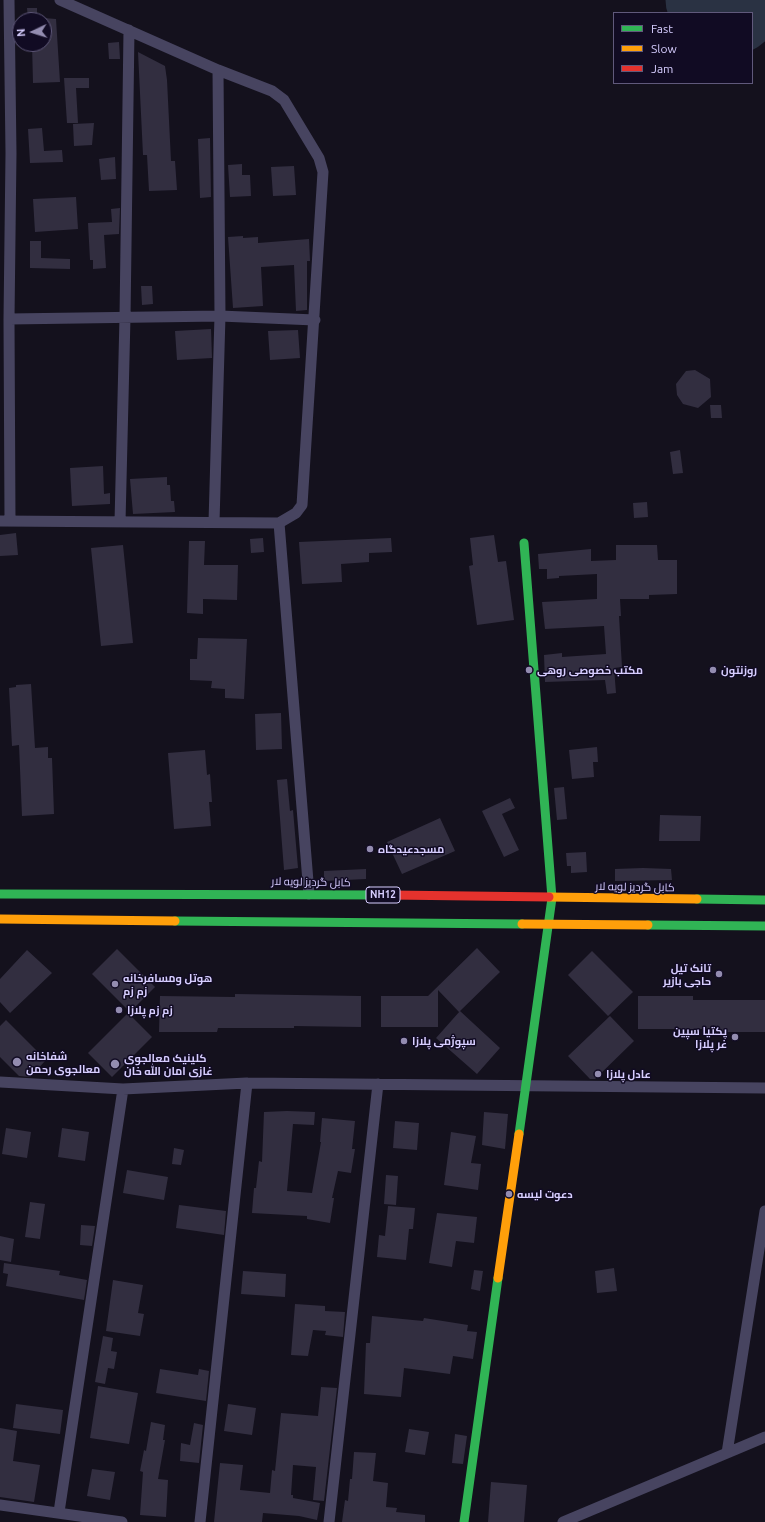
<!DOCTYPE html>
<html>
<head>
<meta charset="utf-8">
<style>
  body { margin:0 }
  #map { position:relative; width:765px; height:1522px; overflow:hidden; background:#14111d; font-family:Ubuntu,sans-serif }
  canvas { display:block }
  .legend { position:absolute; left:613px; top:12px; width:140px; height:72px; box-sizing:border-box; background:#110b23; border:1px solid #60597b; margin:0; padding:5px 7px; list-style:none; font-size:12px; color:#d7ceff }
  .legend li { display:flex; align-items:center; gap:8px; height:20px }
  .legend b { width:20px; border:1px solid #60597b }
  .north { position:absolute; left:12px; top:12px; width:40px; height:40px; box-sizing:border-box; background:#110b23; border:1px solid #60597b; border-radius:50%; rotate:266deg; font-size:11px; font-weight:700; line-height:16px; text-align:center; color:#d7ceff }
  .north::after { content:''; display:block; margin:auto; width:14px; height:18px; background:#938cb0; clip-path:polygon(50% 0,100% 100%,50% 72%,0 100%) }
</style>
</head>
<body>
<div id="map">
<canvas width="765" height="1522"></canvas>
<ul class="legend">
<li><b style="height:5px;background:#30b455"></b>Fast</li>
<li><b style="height:5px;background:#ff9f0a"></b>Slow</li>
<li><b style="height:5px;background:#e5322d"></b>Jam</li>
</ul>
<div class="north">N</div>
</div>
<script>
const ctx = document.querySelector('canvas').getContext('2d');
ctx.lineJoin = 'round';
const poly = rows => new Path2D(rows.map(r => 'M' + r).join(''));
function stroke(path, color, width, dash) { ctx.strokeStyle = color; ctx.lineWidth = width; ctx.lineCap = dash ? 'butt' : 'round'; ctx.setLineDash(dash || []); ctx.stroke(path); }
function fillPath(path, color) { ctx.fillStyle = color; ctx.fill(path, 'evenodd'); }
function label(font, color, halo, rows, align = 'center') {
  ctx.font = font + ' Ubuntu,Cairo,sans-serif'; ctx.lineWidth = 3; ctx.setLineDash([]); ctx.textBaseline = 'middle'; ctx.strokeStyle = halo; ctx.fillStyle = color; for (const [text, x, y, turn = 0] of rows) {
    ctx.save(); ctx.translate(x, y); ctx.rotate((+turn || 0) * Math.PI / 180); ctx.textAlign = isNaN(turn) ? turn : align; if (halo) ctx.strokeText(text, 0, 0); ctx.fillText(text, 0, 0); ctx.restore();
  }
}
stroke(poly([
  [706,0,736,13]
]), '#2a3243', 81);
fillPath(poly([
  [27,8,37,8,37,20,28,20],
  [44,18,56,19,60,82,33,83,32,44,44,44],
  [119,42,120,59,109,59,108,43],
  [138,52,165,66,167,80,171,161,175,161,177,190,149,191,147,155,143,155],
  [64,78,89,78,89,88,76,88,78,123,67,123],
  [94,123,92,145,74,146,73,124],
  [42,128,44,151,62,150,63,162,30,163,28,129],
  [210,138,211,197,200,198,198,139],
  [115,157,116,179,101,180,99,159],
  [242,164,242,175,250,175,251,196,230,197,228,165],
  [294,166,296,195,273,196,271,167],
  [76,197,78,229,35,232,33,199],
  [120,208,119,234,104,235,106,268,93,269,93,260,90,260,88,223,112,222,111,209],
  [243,236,243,238,258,237,258,243,309,239,310,261,307,261,307,310,296,311,294,265,261,267,263,306,233,308,228,237],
  [30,241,41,241,41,258,70,259,70,269,30,268],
  [141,286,152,286,153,304,142,305],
  [211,329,212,358,177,360,175,331],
  [298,330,300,358,270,360,268,331],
  [695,370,710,379,711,397,698,408,683,404,677,395,676,384,686,371],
  [710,405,721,405,722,418,711,418],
  [680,450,683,473,673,474,670,452],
  [103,466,104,494,110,493,110,504,72,506,70,468],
  [167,477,167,485,170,485,171,501,174,501,175,512,133,514,130,479],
  [647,502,648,517,634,518,633,503],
  [16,533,18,555,0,556,0,535],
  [494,535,498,562,506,561,514,620,477,625,469,566,473,565,470,538],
  [263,538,264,552,251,553,250,539],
  [391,538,392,552,369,553,369,562,341,564,342,582,302,584,299,542],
  [189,541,205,541,204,565,238,565,237,600,203,599,203,614,187,613],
  [123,545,133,643,101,646,91,548],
  [616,545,657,545,658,560,677,560,677,594,649,595,649,599,620,599,621,616,619,616,622,667,614,668,616,693,607,694,605,680,545,682,544,655,562,653,562,657,606,654,604,626,545,629,542,602,597,599,597,574,559,576,559,578,547,579,547,569,539,569,538,554,591,549,591,561,616,560],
  [198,638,247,639,244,699,225,698,225,689,211,688,212,681,190,680,190,659,197,659],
  [31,684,35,748,48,747,48,758,52,758,54,814,22,816,19,745,12,746,9,688,16,687,16,685],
  [281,713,282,749,256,750,255,714],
  [597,747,598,762,593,762,594,777,572,779,569,750],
  [205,750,207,775,210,774,212,802,209,802,211,826,174,829,168,753],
  [287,779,290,811,293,810,298,868,284,870,277,780],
  [564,787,567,819,557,820,554,788],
  [510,798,515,808,502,814,519,850,504,857,482,811],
  [660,815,701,816,700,841,659,841],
  [440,818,455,851,402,874,387,842],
  [586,852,587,872,571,873,571,866,567,866,566,853],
  [643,868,671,869,672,880,615,881,615,869],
  [366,869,366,879,324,881,324,871],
  [477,948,500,972,459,1012,438,990,438,1027,381,1027,381,996,428,996],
  [117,949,155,987,130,1012,92,974],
  [27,950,52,973,10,1013,0,1002,0,979],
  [592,951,633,992,608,1016,568,975],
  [235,994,361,996,361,1027,294,1026,294,1028,218,1028,217,1032,159,1032,160,996,235,997],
  [638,996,693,996,693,1000,765,1000,765,1032,710,1032,710,1029,638,1029],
  [460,1011,500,1048,477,1074,436,1038],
  [128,1013,152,1037,112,1077,88,1053],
  [610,1016,634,1041,595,1079,590,1079,568,1056],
  [6,1020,46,1060,30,1077,19,1076,0,1057,0,1026],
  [287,1111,315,1112,314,1125,293,1124,287,1191,312,1193,321,1142,320,1142,322,1118,355,1121,352,1149,355,1149,351,1173,338,1171,332,1198,334,1198,330,1223,307,1219,307,1216,252,1213,254,1188,256,1188,259,1161,262,1162,264,1112],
  [484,1112,508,1114,505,1149,482,1145],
  [395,1121,419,1123,417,1150,393,1148],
  [6,1128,31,1132,27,1158,2,1154],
  [62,1128,89,1132,85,1161,58,1157],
  [451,1132,476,1136,471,1163,481,1164,478,1190,444,1185],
  [174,1148,184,1150,181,1165,172,1164],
  [127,1170,168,1177,164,1200,123,1193],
  [386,1175,398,1176,396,1205,384,1204],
  [30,1202,45,1204,40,1239,25,1237],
  [179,1205,226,1211,224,1235,176,1228],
  [388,1206,415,1208,413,1229,409,1229,406,1260,377,1257,379,1235,385,1236],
  [437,1213,477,1217,474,1243,456,1241,452,1267,429,1263],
  [81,1225,95,1226,92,1246,80,1245],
  [0,1236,14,1239,11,1262,0,1260],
  [4,1263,60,1271,59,1275,87,1280,84,1300,6,1286,8,1274,3,1273],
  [614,1268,617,1291,597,1293,595,1271],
  [474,1270,483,1271,480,1291,471,1289],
  [243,1271,286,1274,285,1297,241,1294],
  [113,1280,143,1285,138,1313,144,1314,140,1336,106,1331],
  [295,1304,325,1306,325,1311,345,1312,343,1337,325,1335,326,1331,313,1330,308,1356,291,1355],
  [372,1316,423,1321,424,1318,468,1325,467,1331,477,1332,473,1359,453,1356,450,1374,404,1368,401,1397,364,1394,366,1343,370,1343],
  [103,1336,113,1338,111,1351,117,1352,114,1369,108,1368,105,1384,95,1382],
  [160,1369,198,1375,199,1369,209,1371,206,1401,156,1393],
  [98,1386,138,1393,129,1444,90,1438],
  [321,1387,337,1388,324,1501,313,1500,316,1467,293,1465,291,1495,293,1495,293,1498,320,1503,317,1520,299,1516,263,1513,262,1522,214,1522,220,1463,243,1465,240,1490,270,1493,272,1470,275,1471,281,1413,318,1416],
  [16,1404,63,1410,60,1434,13,1428],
  [228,1404,256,1408,252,1435,224,1431],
  [151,1422,165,1425,163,1440,165,1440,158,1479,168,1480,166,1517,140,1515,143,1472,140,1471,144,1450,146,1451],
  [194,1423,203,1425,199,1463,180,1461,181,1443,190,1445],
  [0,1428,17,1431,13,1461,40,1465,34,1502,0,1497],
  [409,1429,429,1432,425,1455,405,1452],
  [455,1434,467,1436,463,1464,452,1463],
  [354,1452,376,1453,373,1481,388,1483,386,1507,397,1508,396,1512,425,1515,425,1522,342,1522,345,1500,348,1501,350,1479,352,1479],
  [92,1469,115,1472,110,1500,87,1496],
  [491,1482,527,1485,524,1522,488,1522]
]), '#322e40');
stroke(poly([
  [9,0,11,153,9,319,10,521],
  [9,319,220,316,315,320],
  [0,521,279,523,296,513,302,505,323,172,319,158,284,100,272,91,218,70,60,0],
  [120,522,125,317,129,30],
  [214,522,220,316,218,70],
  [279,523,309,894],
  [0,1082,123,1089,247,1083,765,1088],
  [727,1453,765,1211],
  [0,1505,122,1522],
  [59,1512,123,1089],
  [200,1522,247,1083],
  [329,1522,378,1084],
  [563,1522,765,1437]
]), '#474460', 11);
stroke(poly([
  [0,894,391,895],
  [697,899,765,900],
  [175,921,522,924],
  [648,925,765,926],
  [519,1134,552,898,524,543],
  [464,1522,498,1278]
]), '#30b455', 9);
stroke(poly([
  [549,897,697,899],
  [0,919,175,921],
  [522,924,648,925],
  [498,1278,519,1134]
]), '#ff9f0a', 9);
stroke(poly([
  [391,895,549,897]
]), '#e5322d', 9);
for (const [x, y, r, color] of [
  [529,670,4,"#938cb0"],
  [713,670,4,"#938cb0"],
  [370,849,4,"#938cb0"],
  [719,974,4,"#938cb0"],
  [115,984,4,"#938cb0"],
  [119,1010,4,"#938cb0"],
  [735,1037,4,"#938cb0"],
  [404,1041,4,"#938cb0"],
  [17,1062,5,"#938cb0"],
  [115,1064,5,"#938cb0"],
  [598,1074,4,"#938cb0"],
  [509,1194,4,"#938cb0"]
]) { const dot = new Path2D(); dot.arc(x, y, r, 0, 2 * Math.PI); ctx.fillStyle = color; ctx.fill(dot); stroke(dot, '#110b23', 1.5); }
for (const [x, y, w] of [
  [383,895,34]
]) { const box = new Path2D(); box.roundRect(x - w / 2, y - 8, w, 16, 3); ctx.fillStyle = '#110b23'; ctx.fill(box); stroke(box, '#d7ceff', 1); }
label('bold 10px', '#d7ceff', null, [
  ["NH12",383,895]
]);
label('bold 11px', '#d7ceff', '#110b23', [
  ["مکتب خصوصی روهی",537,670],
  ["روزنتون",721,670],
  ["مسجدعیدگاه",378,849],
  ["تانک تیل",711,968,"right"],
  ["حاجی بازیر",711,981,"right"],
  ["هوتل ومسافرخانه",123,978],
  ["زم زم",123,991],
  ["زم زم پلازا",127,1010],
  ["پکتیا سپین",727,1031,"right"],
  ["غر پلازا",727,1044,"right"],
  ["سپوژمی پلازا",412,1041],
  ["شفاخانه",26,1056],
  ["معالجوی رحمن",26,1069],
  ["کلینیک معالجوی",124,1058],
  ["غازی امان الله خان",124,1071],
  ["عادل پلازا",606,1074],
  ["دعوت لیسه",517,1194]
], 'left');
label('11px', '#d7ceff', '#110b23', [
  ["کابل گردیز لویه لار",311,882,1],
  ["کابل گردیز لویه لار",635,887,1]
]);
</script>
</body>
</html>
